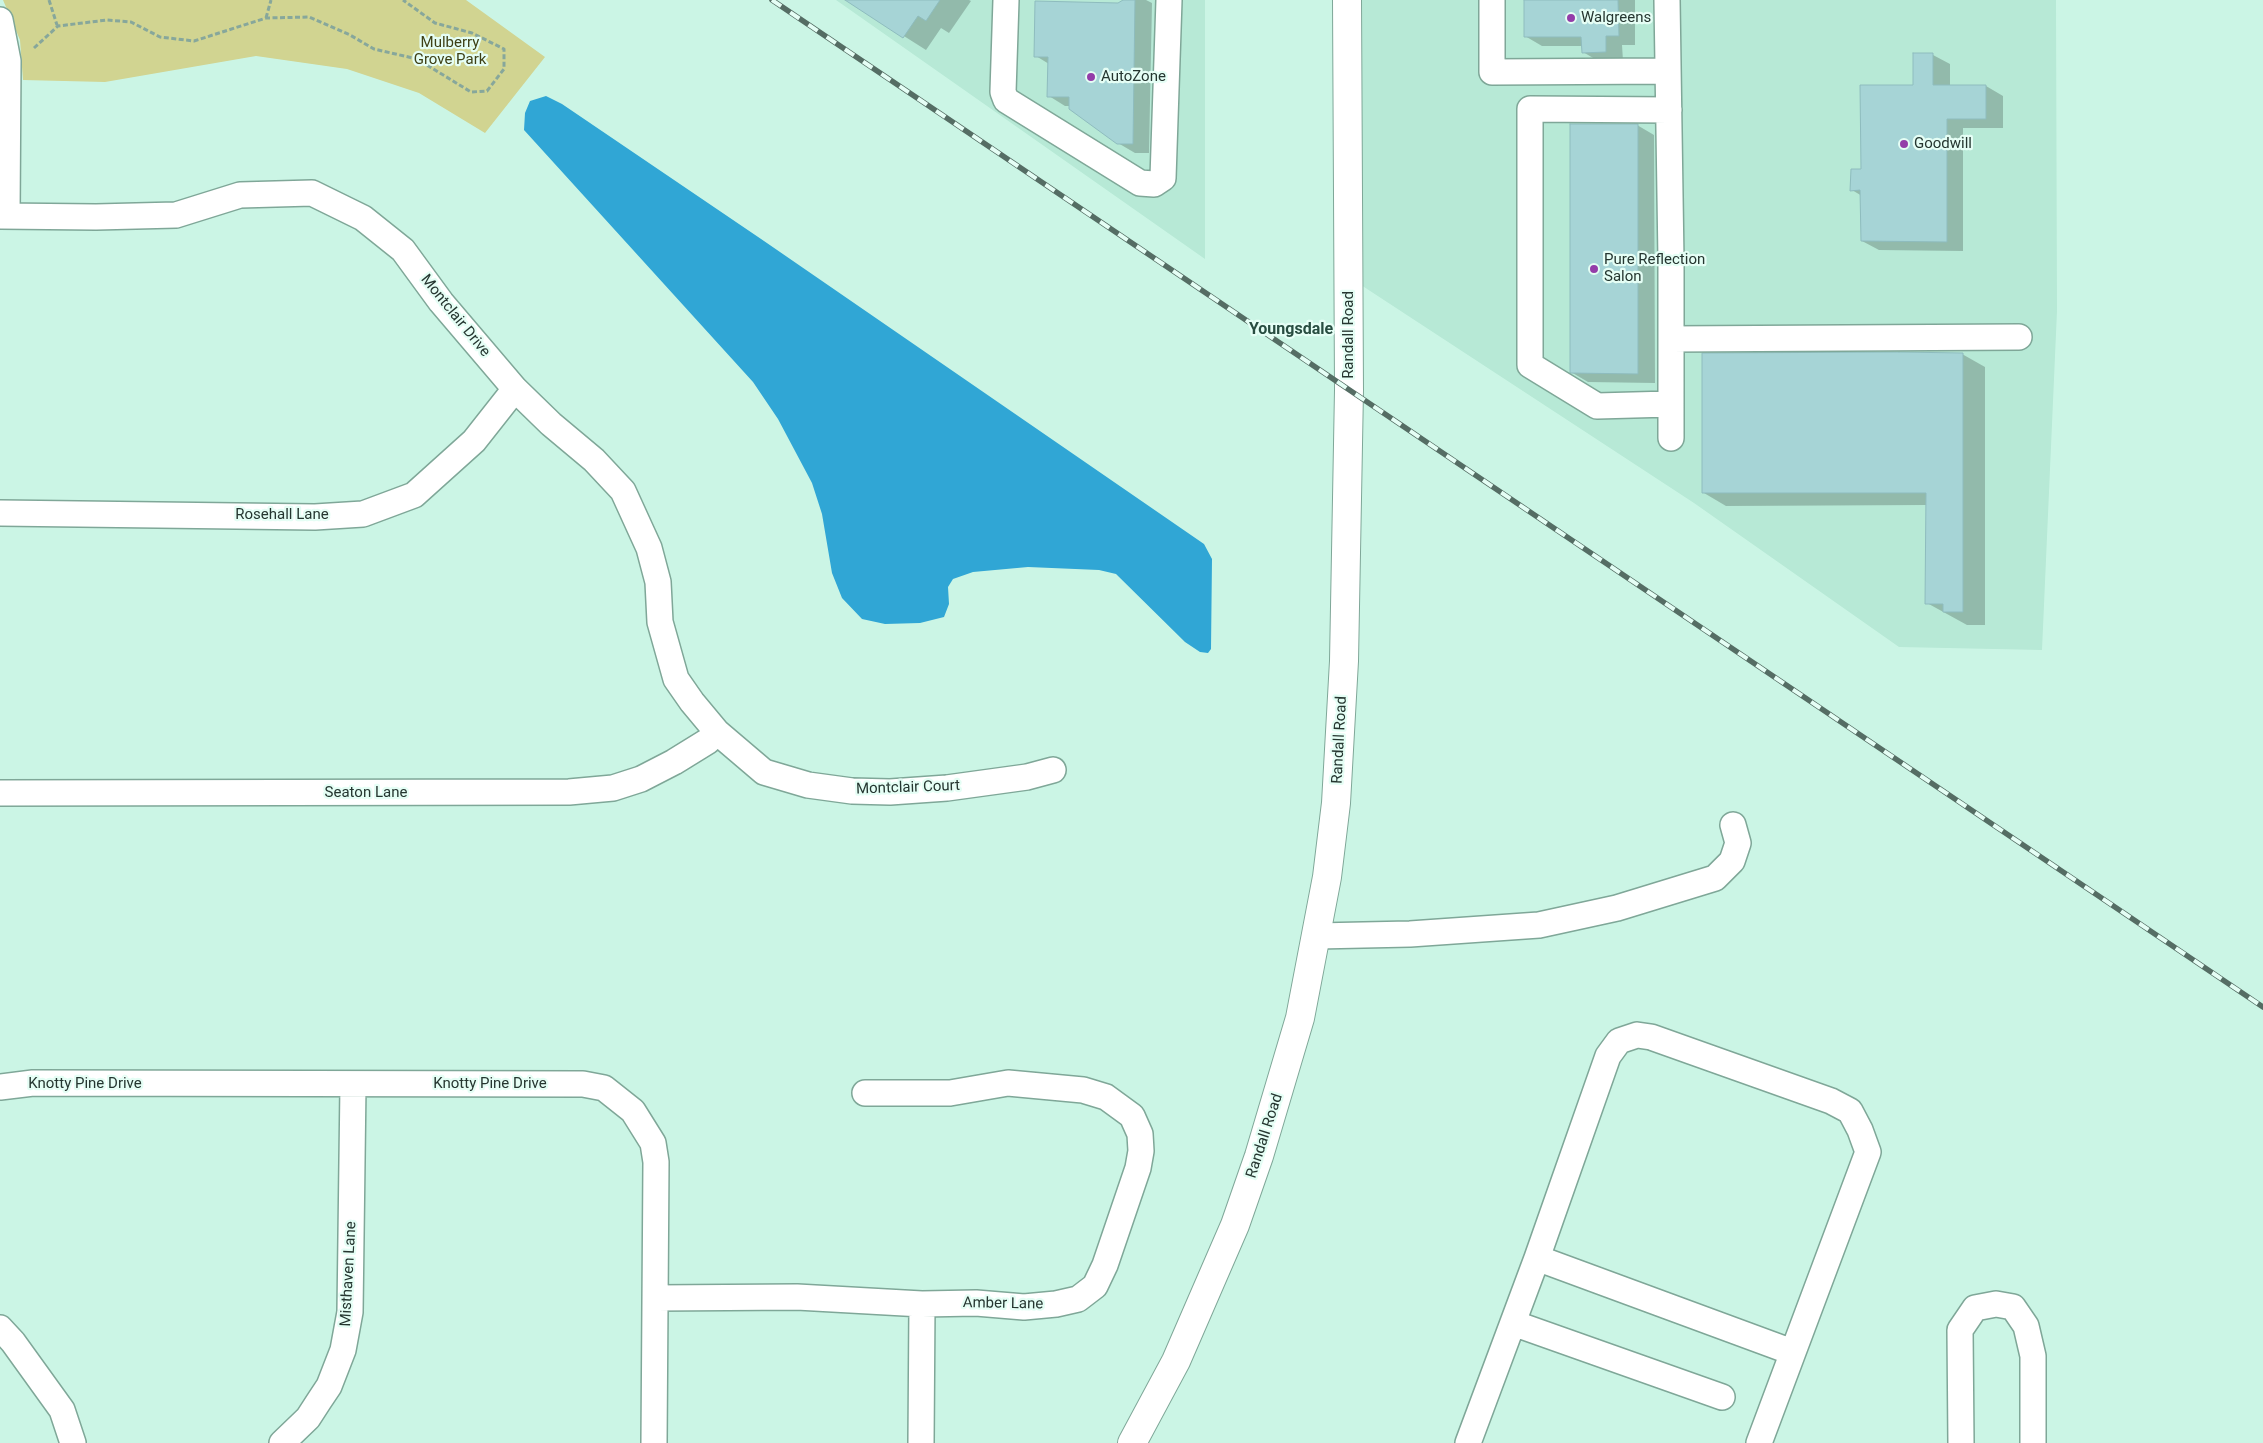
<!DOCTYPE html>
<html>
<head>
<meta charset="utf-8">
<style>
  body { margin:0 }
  canvas { display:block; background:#cbf5e5 }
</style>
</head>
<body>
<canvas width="2263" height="1443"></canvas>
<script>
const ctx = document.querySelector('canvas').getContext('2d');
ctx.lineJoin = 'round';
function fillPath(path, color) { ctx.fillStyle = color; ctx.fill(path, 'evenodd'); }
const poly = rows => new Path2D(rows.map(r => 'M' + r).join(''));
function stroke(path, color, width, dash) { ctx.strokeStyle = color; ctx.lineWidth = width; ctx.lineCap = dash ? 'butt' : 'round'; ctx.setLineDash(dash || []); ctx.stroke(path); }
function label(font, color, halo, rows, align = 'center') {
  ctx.font = font + ' Roboto,sans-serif'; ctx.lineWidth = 4.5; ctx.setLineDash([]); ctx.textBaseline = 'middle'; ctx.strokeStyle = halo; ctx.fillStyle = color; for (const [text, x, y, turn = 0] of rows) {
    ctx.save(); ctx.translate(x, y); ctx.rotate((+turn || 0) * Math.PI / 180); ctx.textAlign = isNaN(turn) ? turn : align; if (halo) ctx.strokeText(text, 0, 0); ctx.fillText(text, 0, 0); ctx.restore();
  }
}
fillPath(poly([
  [836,0,1205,0,1205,259],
  [1362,0,2056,0,2057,311,2042,650,1899,647,1694,503,1361,285]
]), '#b7e9d6');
fillPath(poly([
  [3,0,466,0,545,57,485,133,419,93,347,69,256,56,105,82,23,80,20,40]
]), '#d1d491');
fillPath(poly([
  [546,96,562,104,764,241,1204,544,1212,559,1211,649,1208,653,1200,652,1185,642,1116,574,1099,570,1028,567,973,572,953,579,948,587,949,604,944,617,920,623,885,624,862,619,842,598,832,573,822,514,812,483,778,419,753,382,524,130,525,113,530,101]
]), '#30a6d5');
fillPath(poly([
  [847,0,969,0,971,1,949,33,941,28,926,50],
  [1125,0,1146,0,1152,3,1149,153,1135,153,1118,143,1070,106,1065,106,1049,96,1049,64,1036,56],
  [1525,0,1635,0,1635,45,1622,45,1623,61,1600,62,1583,52,1583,46,1542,46,1525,36],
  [1933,55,1950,64,1950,86,1986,86,2003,96,2003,128,1963,128,1963,251,1879,250,1862,241,1862,196,1852,190,1862,170],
  [1637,125,1654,135,1655,383,1588,382,1571,372],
  [1962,354,1985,367,1985,625,1967,625,1927,603,1927,505,1726,506,1704,493]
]), '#0003');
const building = poly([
  [845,0,940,0,926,21,918,16,903,38,845,0],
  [1123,0,1135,0,1133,144,1117,144,1069,109,1069,97,1047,97,1048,57,1034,57,1035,1,1118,3,1123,0],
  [1524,0,1618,0,1619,36,1606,36,1606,52,1582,53,1581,37,1524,37,1524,0],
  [1913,53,1933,53,1933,85,1986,85,1986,119,1947,119,1947,242,1861,241,1860,190,1850,191,1851,169,1861,169,1860,85,1913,85,1913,53],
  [1570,124,1638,124,1638,374,1570,373,1570,124],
  [1899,352,1963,353,1963,612,1943,612,1943,604,1925,604,1926,493,1702,493,1702,353,1899,352]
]);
fillPath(building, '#a6d4d6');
stroke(building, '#8ebcbe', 1);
const minor = poly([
  [1006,0,1003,92,1006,100,1140,183,1154,184,1163,178,1169,0],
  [1492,0,1492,72,1668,71],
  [1667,0,1671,260,1671,438],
  [0,20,8,61,7,216],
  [1669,110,1530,109,1530,365,1597,406,1670,404],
  [0,216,96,217,176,215,240,195,312,193,363,218,403,250,441,302,515,389,551,424,594,460,623,491,649,548,658,582,660,622,676,679,692,702,717,732,764,772,808,785,852,791,890,792,947,788,1027,777,1053,770],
  [1671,339,2019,337],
  [0,513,315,517,363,514,414,495,474,441,515,389],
  [0,793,569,792,613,788,641,779,674,762,708,741,717,732],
  [1317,936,1410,934,1539,925,1617,908,1715,878,1732,861,1738,843,1733,825],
  [0,1087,33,1083,583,1084,604,1088,633,1111,653,1143,656,1162,654,1443],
  [1537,1258,1792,1352],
  [656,1298,797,1297,922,1304,976,1303,1024,1307,1056,1304,1078,1299,1095,1286,1105,1265,1138,1168,1141,1151,1140,1134,1132,1116,1106,1097,1083,1090,1008,1083,950,1093,865,1093],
  [1513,1323,1722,1397],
  [0,1328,13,1342,62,1410,73,1443],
  [282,1443,308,1418,319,1401,329,1386,343,1350,350,1312,353,1085],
  [921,1443,922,1304],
  [1468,1443,1537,1258,1608,1056,1619,1041,1637,1035,1651,1037,1831,1101,1850,1111,1860,1130,1868,1152,1759,1443],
  [1961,1443,1960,1330,1975,1308,1996,1304,2013,1307,2026,1326,2033,1356,2033,1443]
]);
const major = poly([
  [1132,1443,1176,1361,1235,1225,1259,1156,1300,1018,1327,877,1336,803,1344,661,1349,390,1347,0]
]);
stroke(minor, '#7fa798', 28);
stroke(major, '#7fa798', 30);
stroke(poly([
  [49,0,57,25],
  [266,18,271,0],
  [34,48,58,26,107,20,131,22,160,37,194,41,266,18,309,17,350,35,374,49,417,59,471,92,487,91,504,69,504,49,472,33,435,23,403,0]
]), '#87a79b', 3, [5, 2.5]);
stroke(minor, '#fff', 25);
stroke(major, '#fff', 28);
const rail = poly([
  [772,0,2263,1007]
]);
stroke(rail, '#556d64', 5.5);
stroke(rail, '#e5fef5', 4, [11]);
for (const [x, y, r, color] of [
  [1571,18,5,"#943da9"],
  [1091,77,5,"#943da9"],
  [1904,144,5,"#943da9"],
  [1594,269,5,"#943da9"]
]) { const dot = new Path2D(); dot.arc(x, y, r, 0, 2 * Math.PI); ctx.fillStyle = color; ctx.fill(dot); stroke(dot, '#e5fef5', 2); }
label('15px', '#253630', '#e5fef5', [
  ["Walgreens",1581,18],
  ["AutoZone",1101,77],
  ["Goodwill",1914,144],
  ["Pure Reflection",1604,260],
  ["Salon",1604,277]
], 'left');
label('15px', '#3e4016', '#e5fef5', [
  ["Mulberry",450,43],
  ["Grove Park",450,60]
]);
label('15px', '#253630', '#e5fef5', [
  ["Montclair Drive",455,316,51],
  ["Randall Road",1349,335,-90],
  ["Rosehall Lane",282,515],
  ["Randall Road",1340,740,-87],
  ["Montclair Court",908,788,-2],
  ["Seaton Lane",366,793],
  ["Knotty Pine Drive",85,1084],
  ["Knotty Pine Drive",490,1084],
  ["Randall Road",1265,1136,-72],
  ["Misthaven Lane",349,1274,-87],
  ["Amber Lane",1003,1304,1]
]);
label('bold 16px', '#284d41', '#e5fef5', [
  ["Youngsdale",1291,330]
]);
</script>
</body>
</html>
